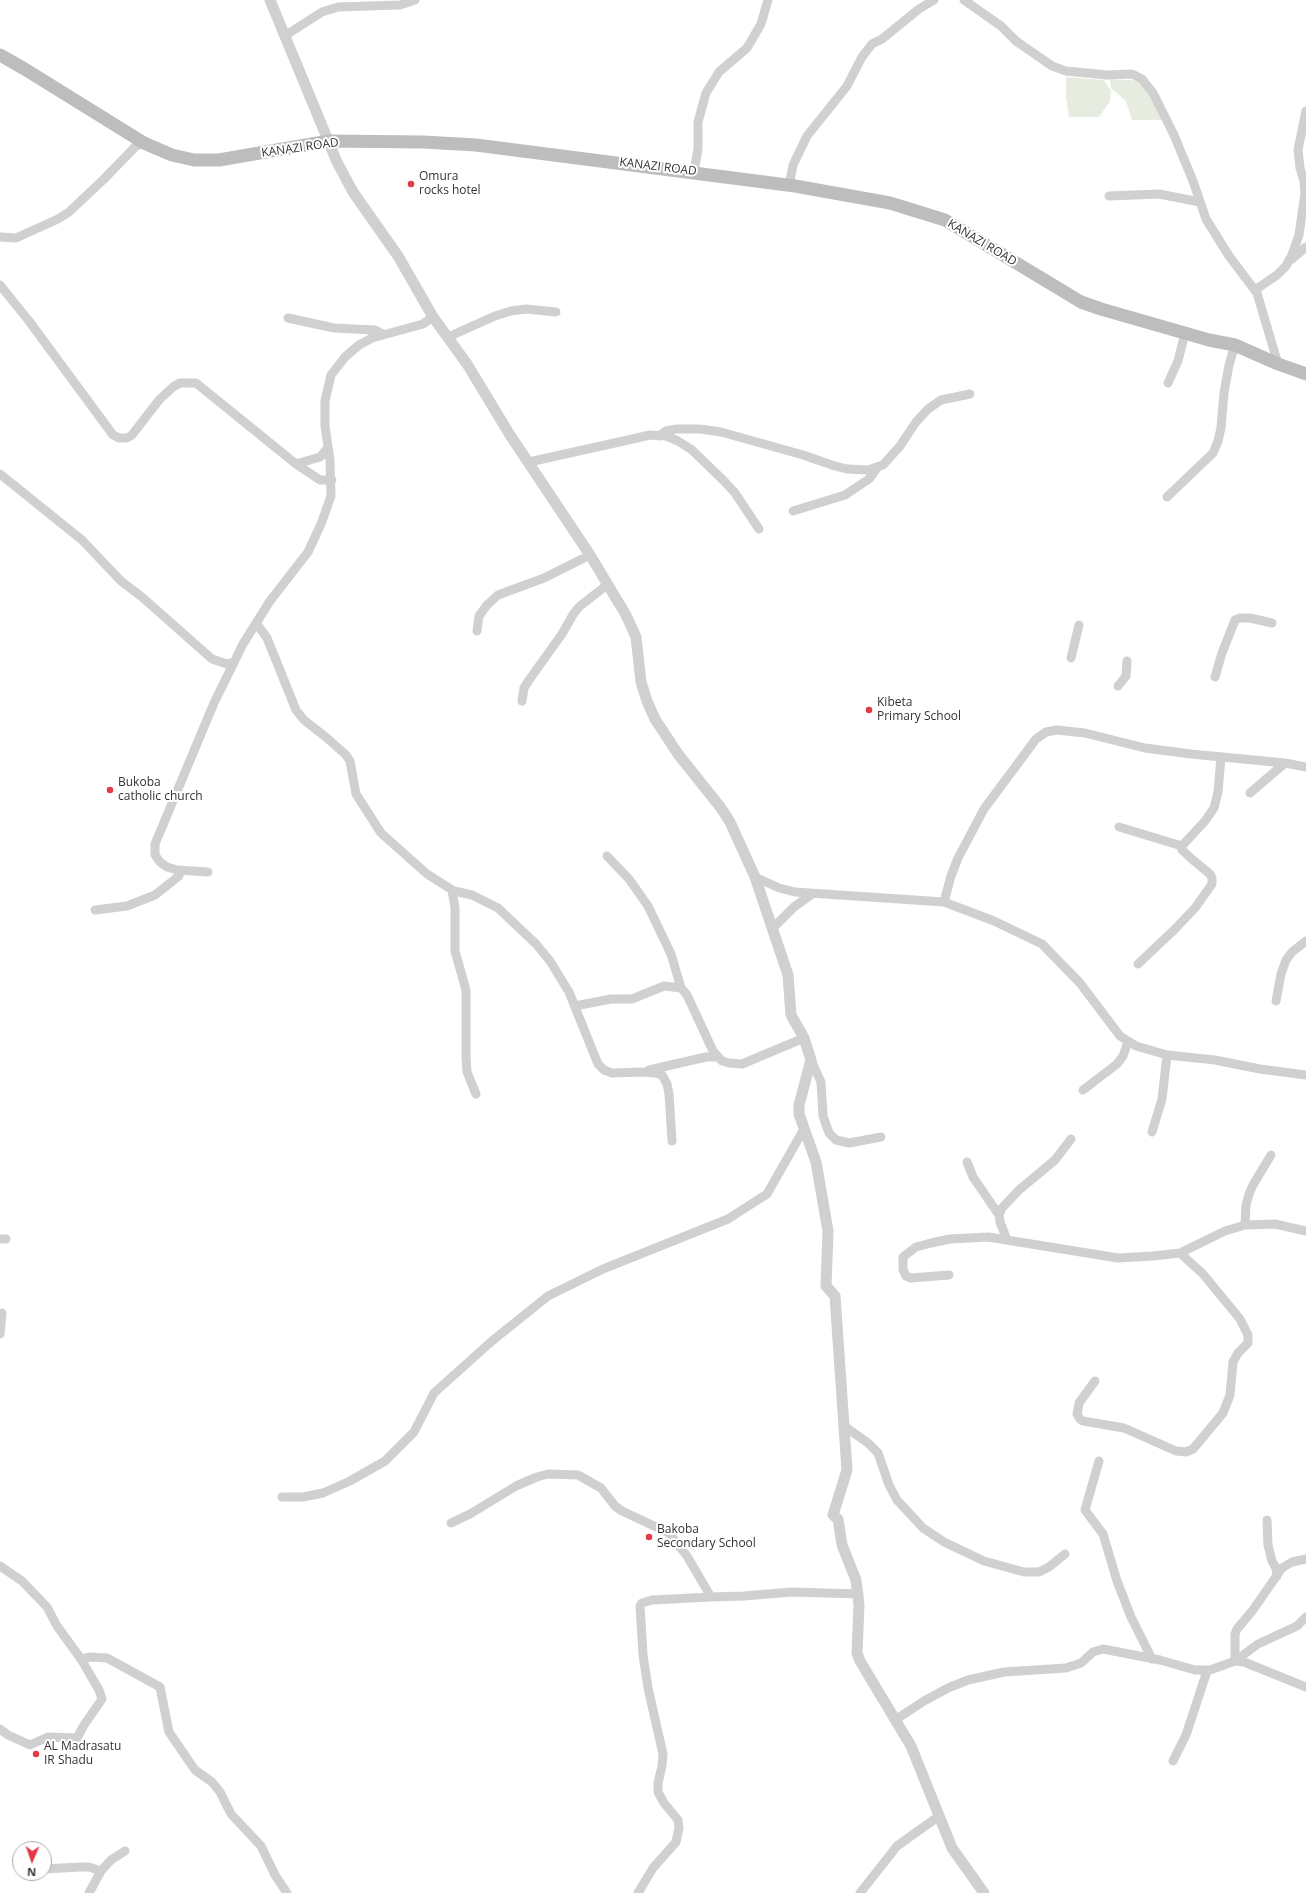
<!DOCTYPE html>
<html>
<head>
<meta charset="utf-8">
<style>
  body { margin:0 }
  #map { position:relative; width:1306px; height:1893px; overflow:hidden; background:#fff; font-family:"Open Sans",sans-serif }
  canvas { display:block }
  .north { position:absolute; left:12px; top:1841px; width:40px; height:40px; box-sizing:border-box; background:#fff; border:1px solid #adadad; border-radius:50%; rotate:182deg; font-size:11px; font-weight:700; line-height:16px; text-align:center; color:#333 }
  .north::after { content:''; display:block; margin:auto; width:14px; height:18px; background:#e63946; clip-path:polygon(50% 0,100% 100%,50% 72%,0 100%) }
</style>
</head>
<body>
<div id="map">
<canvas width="1306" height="1893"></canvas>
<div class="north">N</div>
</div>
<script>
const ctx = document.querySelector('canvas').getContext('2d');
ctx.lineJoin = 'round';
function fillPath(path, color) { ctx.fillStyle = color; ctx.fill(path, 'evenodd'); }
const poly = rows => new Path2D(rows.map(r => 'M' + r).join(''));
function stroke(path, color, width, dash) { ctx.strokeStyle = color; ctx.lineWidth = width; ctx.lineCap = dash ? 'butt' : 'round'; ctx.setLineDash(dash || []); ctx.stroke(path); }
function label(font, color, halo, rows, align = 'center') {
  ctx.font = font + ' "Open Sans",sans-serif'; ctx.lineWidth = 4; ctx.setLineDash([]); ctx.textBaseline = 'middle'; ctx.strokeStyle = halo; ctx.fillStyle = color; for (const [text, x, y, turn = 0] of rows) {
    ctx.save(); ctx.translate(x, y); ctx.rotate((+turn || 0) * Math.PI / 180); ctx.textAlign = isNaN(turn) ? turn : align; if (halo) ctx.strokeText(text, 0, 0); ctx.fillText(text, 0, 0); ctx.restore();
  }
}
fillPath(poly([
  [1066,77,1104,80,1111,91,1110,101,1099,117,1069,117,1066,97],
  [1110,79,1141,81,1153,98,1162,120,1132,120,1126,101,1111,88]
]), '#e6ecdf');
stroke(poly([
  [964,0,1001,26,1016,41,1052,66,1066,71,1107,75,1132,74,1142,79,1153,93,1174,135,1193,181,1206,219,1229,256,1257,293,1278,364],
  [286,35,322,12,338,7,400,5,415,0],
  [694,172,698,149,698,122,706,93,719,72,747,48,761,24,768,0],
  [789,186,793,165,807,136,847,86,862,57,872,44,882,39,919,9,934,0],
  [1109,196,1159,194,1200,202],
  [0,237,16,238,58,219,69,212,103,180,136,146,144,143],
  [1292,259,1306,247],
  [0,285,29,321,113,435,119,438,127,438,132,435,159,400,173,387,180,383,196,383,296,464,320,480,332,480],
  [1255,290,1277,275,1286,266,1292,255,1299,235,1305,193,1304,181,1300,168,1298,150,1306,111],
  [288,318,334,328,375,330,383,334],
  [448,337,495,316,511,311,526,309,556,312],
  [1168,383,1178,361,1185,333],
  [659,436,666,431,676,429,700,429,721,432,803,455,835,466,847,469,868,470,883,465,900,446,916,422,928,409,941,400,970,394],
  [529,462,637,438,650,435,666,436,678,441,692,450,724,481,735,493,759,529],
  [296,464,320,457,327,449],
  [0,474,82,540,121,581,142,597,212,659,227,664,234,662],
  [1167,497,1213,453,1218,441,1221,428,1224,393,1229,365,1235,345],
  [793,511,845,495,869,479,877,468],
  [256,623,267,638,296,710,304,720,327,738,346,755,350,761,356,794,381,833,427,874,454,891,472,895,498,908,536,944,550,961,569,992,598,1064,604,1070,612,1073,641,1072,655,1073,662,1075,667,1084,669,1094,672,1141],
  [477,631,479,616,487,605,498,595,544,578,590,555],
  [1071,658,1079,625],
  [1215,677,1222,653,1235,620,1240,618,1250,618,1272,623],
  [1118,686,1126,676,1127,661],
  [522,701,524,688,529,680,562,634,574,613,580,606,607,585],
  [1250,793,1285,763],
  [1119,827,1182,846],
  [607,856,629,879,648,906,671,954,681,988],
  [208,872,177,870,167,867,160,862,155,855,155,844,214,703,243,644,270,601,308,552,321,524,331,496,330,460,325,426,325,401,331,375,345,357,359,345,372,338,423,324,433,317],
  [755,877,779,888,795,892,944,902,994,921,1042,944,1080,983,1120,1036,1136,1046,1167,1055,1215,1060,1260,1069,1306,1075],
  [452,890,455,908,455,951,466,990,466,1056,467,1072,476,1094],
  [944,902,951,876,958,858,984,809,1036,739,1046,732,1057,730,1085,733,1145,748,1191,754,1285,763,1306,767],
  [95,910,127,906,155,895,179,876,180,870],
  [772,929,794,907,812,894],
  [1138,964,1174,930,1195,908,1212,884,1212,878,1210,874,1193,860,1182,850,1181,847,1205,821,1214,808,1218,792,1221,757],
  [1276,1001,1281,974,1286,960,1292,952,1306,941],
  [575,1006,611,999,632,999,664,986,681,988,687,995,713,1051,722,1061,729,1063,742,1064,804,1038],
  [811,1060,821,1082,823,1116,829,1133,836,1140,849,1143,881,1137],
  [649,1070,706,1057,718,1057],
  [1083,1090,1117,1064,1123,1056,1128,1042],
  [1152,1132,1162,1099,1167,1055],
  [967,1162,973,1177,999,1215],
  [1245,1225,1246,1205,1249,1194,1253,1185,1271,1155],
  [0,1239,6,1239],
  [1007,1240,1000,1222,999,1215,1002,1208,1019,1190,1055,1160,1071,1139],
  [949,1275,911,1278,906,1276,903,1270,903,1257,916,1247,931,1243,950,1239,988,1237,1118,1258,1153,1256,1180,1253,1225,1231,1245,1225,1275,1224,1306,1231],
  [0,1334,2,1313],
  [1095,1381,1079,1403,1077,1414,1080,1419,1083,1421,1124,1428,1176,1451,1186,1452,1193,1449,1223,1413,1230,1395,1233,1362,1238,1353,1248,1343,1248,1335,1240,1319,1203,1274,1180,1253],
  [844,1426,868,1443,878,1453,889,1485,897,1500,923,1528,944,1542,984,1561,1024,1572,1039,1572,1049,1567,1065,1554],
  [1099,1461,1085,1510,1103,1534,1117,1581,1131,1617,1152,1659],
  [282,1497,303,1497,323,1493,350,1481,385,1461,414,1432,434,1393,492,1341,548,1296,603,1269,728,1219,767,1194,804,1129],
  [1267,1520,1268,1545,1272,1561,1276,1568,1277,1576],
  [451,1523,470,1514,516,1486,537,1477,548,1474,578,1475,601,1488,615,1506,622,1511,669,1533,687,1556,711,1597,744,1596,792,1592,859,1594],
  [0,1566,22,1581,47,1607,57,1626,81,1659,99,1690,102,1699,84,1725,77,1738,48,1737,30,1745,8,1735,0,1729],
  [81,1659,90,1657,107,1658,160,1687,169,1732,195,1770,212,1782,220,1792,231,1814,261,1846,275,1875,287,1893],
  [1235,1661,1235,1634,1237,1629,1253,1610,1282,1568,1292,1562,1306,1559],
  [1235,1661,1258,1644,1297,1626,1306,1617],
  [895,1720,924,1701,948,1688,968,1680,1004,1672,1066,1668,1081,1663,1093,1652,1103,1649,1160,1660,1195,1670,1210,1670,1235,1661,1244,1662,1306,1687],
  [1173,1761,1186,1735,1207,1671],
  [44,1869,80,1867,89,1867,101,1871],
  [89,1893,101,1871,111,1860,125,1851],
  [638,1893,653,1868,676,1842,679,1828,678,1820,664,1803,658,1792,658,1783,662,1766,663,1754,648,1688,643,1655,640,1606,642,1603,652,1600,711,1597],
  [860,1893,897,1846,939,1816]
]), '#d0d0d0', 9);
stroke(poly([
  [270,0,337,162,353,192,398,256,433,317,467,364,510,435,590,555,626,615,636,637,641,682,647,701,655,719,678,754,721,808,730,822,755,877,788,975,791,1015,804,1038,811,1060,799,1105,799,1114,816,1162,828,1231,826,1286,835,1296,847,1470,833,1515,838,1519,842,1545,856,1580,859,1605,857,1653,860,1661,911,1746,952,1848,984,1893]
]), '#d0d0d0', 11);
stroke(poly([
  [0,55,23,68,144,143,172,155,194,160,219,160,329,141,423,142,476,145,795,186,890,203,945,220,1081,302,1101,309,1209,340,1235,345,1278,364,1306,374]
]), '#bdbdbd', 13);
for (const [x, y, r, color] of [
  [411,184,4,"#e63946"],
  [869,710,4,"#e63946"],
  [110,790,4,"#e63946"],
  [649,1537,4,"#e63946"],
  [36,1754,4,"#e63946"]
]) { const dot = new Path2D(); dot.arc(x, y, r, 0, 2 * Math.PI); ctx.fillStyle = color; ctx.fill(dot); stroke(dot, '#fff', 1.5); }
label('12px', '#333', '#fff', [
  ["KANAZI ROAD",300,148,-8],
  ["KANAZI ROAD",658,167,7],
  ["KANAZI ROAD",982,243,31]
]);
label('12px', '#333', '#fff', [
  ["Omura",419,177],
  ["rocks hotel",419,191],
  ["Kibeta",877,703],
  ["Primary School",877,717],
  ["Bukoba",118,783],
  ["catholic church",118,797],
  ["Bakoba",657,1530],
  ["Secondary School",657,1544],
  ["AL Madrasatu",44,1747],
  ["IR Shadu",44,1761]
], 'left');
</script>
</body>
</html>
